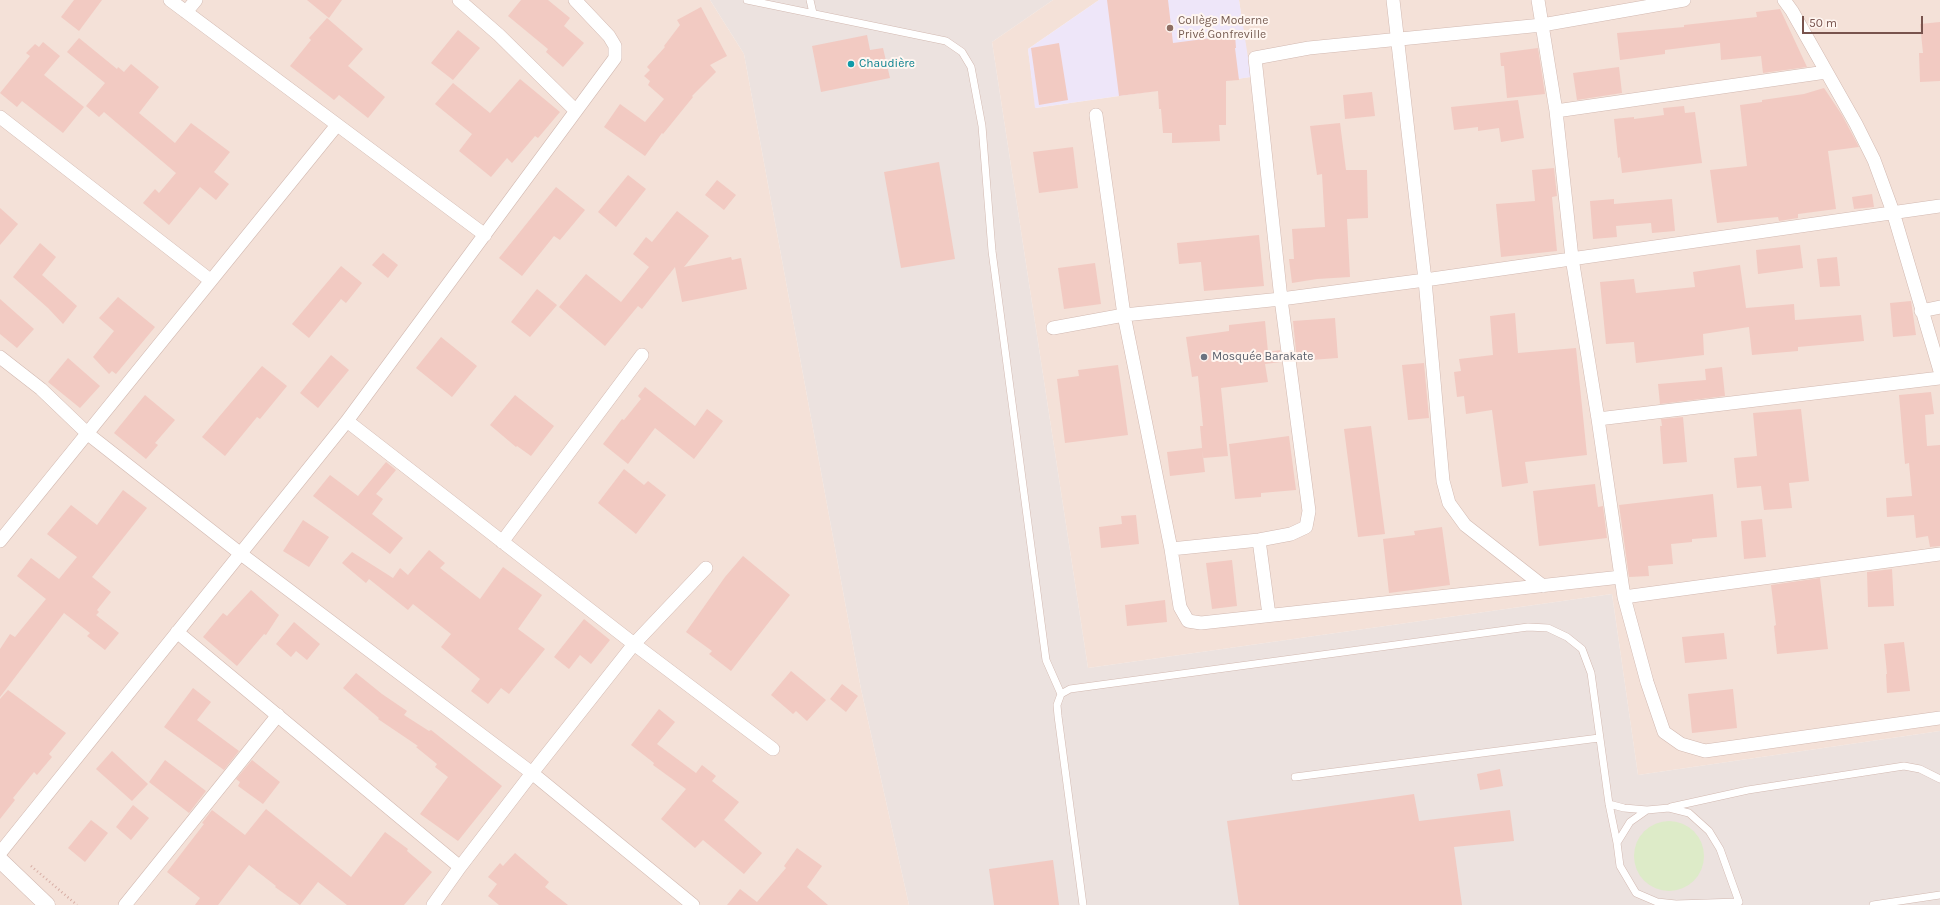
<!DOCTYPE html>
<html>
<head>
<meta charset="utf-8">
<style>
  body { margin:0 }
  #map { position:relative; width:1940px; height:905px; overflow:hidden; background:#fcf1ea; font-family:Karla,sans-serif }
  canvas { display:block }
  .scale { position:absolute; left:1802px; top:16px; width:121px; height:18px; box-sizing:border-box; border:2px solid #78534d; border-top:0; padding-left:5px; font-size:12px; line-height:14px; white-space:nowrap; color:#78534d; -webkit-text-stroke:3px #fff6f1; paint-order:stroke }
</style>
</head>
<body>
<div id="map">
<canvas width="1940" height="905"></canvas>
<div class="scale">50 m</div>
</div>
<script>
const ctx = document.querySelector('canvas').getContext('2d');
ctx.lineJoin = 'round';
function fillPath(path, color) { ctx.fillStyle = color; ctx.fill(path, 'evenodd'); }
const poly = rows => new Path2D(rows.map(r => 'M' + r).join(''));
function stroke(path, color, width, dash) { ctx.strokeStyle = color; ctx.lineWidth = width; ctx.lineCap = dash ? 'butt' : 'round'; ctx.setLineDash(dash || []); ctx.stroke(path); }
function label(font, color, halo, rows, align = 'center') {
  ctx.font = font + ' Karla,sans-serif'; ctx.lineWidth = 4; ctx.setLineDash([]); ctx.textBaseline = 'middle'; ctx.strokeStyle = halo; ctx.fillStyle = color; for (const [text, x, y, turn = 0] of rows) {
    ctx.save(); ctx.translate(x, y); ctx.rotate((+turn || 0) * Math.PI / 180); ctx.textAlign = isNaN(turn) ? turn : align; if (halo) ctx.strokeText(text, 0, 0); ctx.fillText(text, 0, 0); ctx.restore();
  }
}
fillPath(poly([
  [0,0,710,0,744,54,861,689,909,905,0,905],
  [1053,0,1099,0,1028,49,1036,108,1250,77,1239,0,1940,0,1940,731,1638,775,1612,594,1088,668,992,42]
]), '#f4e1d8');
fillPath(poly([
  [710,0,1053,0,992,42,1088,668,1612,594,1638,775,1940,731,1940,905,909,905,861,689,744,54]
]), '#ece2df');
fillPath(poly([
  [1099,0,1239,0,1251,77,1035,108,1028,49]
]), '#eee6f9');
fillPath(poly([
  '1634 856a35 35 0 1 1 70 0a35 35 0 1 1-70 0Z'
]), '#ddebc8');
fillPath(poly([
  [74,0,102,0,79,31,61,17],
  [307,0,342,0,329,18],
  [521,0,548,0,570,18,564,26,584,43,563,67,546,52,548,49,508,16],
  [1107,0,1168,0,1173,43,1235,35,1236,48,1235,48,1239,80,1226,81,1226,125,1219,125,1220,141,1172,143,1172,133,1163,133,1161,109,1159,109,1158,91,1119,96],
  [701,7,727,56,710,65,716,72,692,96,693,97,663,134,662,133,645,156,604,127,620,104,645,122,664,99,648,85,650,81,644,76,650,70,647,67,665,47,664,46,680,25,677,20],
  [1780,9,1807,67,1763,73,1761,56,1721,60,1720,43,1665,50,1665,54,1620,60,1617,33,1684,27,1684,25,1757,17,1756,12],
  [327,18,363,49,348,66,385,97,368,118,339,95,334,100,290,66,311,40,309,38],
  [1940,22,1940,81,1920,82,1919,53,1923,53,1920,24],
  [458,30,480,48,453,80,431,63],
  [867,35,870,50,883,48,890,78,821,92,812,46],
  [79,38,117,69,118,67,124,72,131,64,159,87,139,113,175,143,191,123,230,152,214,172,229,184,216,200,200,187,169,225,143,203,155,189,159,193,176,173,104,112,99,117,86,106,105,83,67,52],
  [43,42,60,56,44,75,84,107,63,133,22,101,17,107,0,93,30,56,26,53,35,44,39,47],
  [1059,43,1068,100,1039,105,1031,48],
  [1538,48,1545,94,1507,98,1504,66,1501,66,1500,53],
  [1619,67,1622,93,1577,100,1573,73],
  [520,79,560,112,538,138,535,136,512,163,507,158,491,177,459,151,472,134,435,104,453,83,490,113],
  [1824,88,1842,115,1859,147,1828,151,1836,209,1798,214,1798,218,1779,221,1778,217,1717,223,1710,170,1747,166,1740,105,1762,102,1762,100,1804,94],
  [1372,92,1375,116,1345,119,1343,95],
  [1518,100,1524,138,1501,142,1499,128,1478,131,1478,127,1454,130,1451,107],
  [1684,106,1685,113,1695,112,1702,163,1622,173,1620,157,1618,158,1614,119,1634,117,1634,119,1664,115,1663,108],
  [1340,123,1346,170,1367,170,1368,218,1347,219,1350,277,1317,279,1292,283,1289,259,1294,259,1292,229,1325,227,1322,174,1317,175,1310,126],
  [1073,147,1078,188,1039,193,1033,152],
  [939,162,955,259,901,268,884,172],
  [1554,168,1557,196,1552,197,1557,251,1501,257,1496,204,1535,201,1532,170],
  [628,175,646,189,616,227,598,212],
  [717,180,736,195,724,210,705,195],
  [556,187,585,210,560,240,554,236,522,276,499,258],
  [1872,194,1874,207,1854,209,1852,197],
  [1614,199,1614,204,1672,199,1675,231,1652,233,1651,223,1616,226,1617,237,1593,239,1590,201],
  [0,208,18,224,0,245],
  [677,211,709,236,684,267,731,257,732,260,741,258,747,289,682,302,675,267,642,309,638,306,605,346,559,307,586,274,621,302,649,267,633,254,646,237,652,242],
  [1259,235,1264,286,1204,291,1201,262,1179,264,1177,243],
  [40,243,56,257,42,275,77,306,63,324,48,308,13,277],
  [1800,245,1803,268,1758,274,1756,250],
  [383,253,398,265,388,278,372,265],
  [1837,257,1840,286,1820,287,1817,259],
  [1095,263,1101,304,1064,309,1058,268],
  [1740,265,1746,308,1794,304,1795,320,1861,315,1864,341,1798,347,1798,351,1752,355,1749,327,1703,334,1704,355,1636,363,1634,342,1606,344,1600,282,1634,279,1636,293,1695,287,1693,272],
  [341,266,362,283,346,303,341,299,309,338,292,324],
  [537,289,557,305,530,337,511,322],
  [118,297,155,327,116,374,112,371,109,374,93,357,114,331,99,318],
  [0,299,34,329,17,348,0,334],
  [1911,301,1916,335,1893,337,1890,303],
  [1515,313,1518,353,1576,348,1587,455,1525,462,1528,483,1502,487,1492,410,1466,414,1464,396,1457,397,1454,372,1461,371,1459,359,1493,355,1490,316],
  [1335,318,1338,358,1297,361,1293,321],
  [1265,321,1268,352,1280,350,1281,362,1265,364,1268,382,1221,388,1228,456,1203,458,1200,426,1203,426,1198,376,1192,377,1186,337,1229,331,1229,325],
  [441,337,477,366,452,397,416,368],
  [331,355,349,370,318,408,300,393],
  [68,358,100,386,80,408,48,382],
  [1424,363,1429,418,1408,420,1402,365],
  [1118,365,1128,435,1065,443,1057,379,1079,376,1078,370],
  [262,366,287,386,260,419,257,417,225,456,202,437],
  [1722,367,1725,396,1660,404,1658,384,1706,380,1705,369],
  [645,387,695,426,707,409,723,421,694,459,655,428,628,464,603,444,622,419,624,420,641,399,638,396],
  [1931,392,1934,414,1925,415,1927,446,1940,445,1940,546,1930,547,1928,536,1916,538,1914,515,1887,517,1886,498,1912,496,1909,463,1905,464,1899,395],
  [145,395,175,420,155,443,158,445,146,459,114,433],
  [515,395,554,426,531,456,517,446,516,447,490,425],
  [1801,409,1809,481,1789,483,1792,508,1764,510,1761,486,1737,488,1734,458,1757,456,1753,413],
  [1683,417,1687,462,1663,464,1660,426,1662,426,1661,419],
  [1371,426,1385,534,1358,537,1344,429],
  [1289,436,1296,490,1261,493,1261,497,1235,499,1229,444],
  [1202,448,1205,472,1170,476,1167,452],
  [386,462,396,470,376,494,383,499,372,514,403,538,390,554,313,496,330,475,358,496],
  [624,469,644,485,648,481,666,495,636,534,598,503],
  [1595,484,1598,507,1603,506,1607,538,1539,546,1533,491],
  [123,490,147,508,92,577,111,592,97,610,99,612,96,615,119,633,105,650,87,636,90,633,64,613,0,697,0,649,10,634,15,637,46,599,17,576,31,558,59,579,77,557,47,534,71,505,97,525],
  [1713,494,1717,537,1692,539,1692,542,1671,544,1673,564,1648,566,1649,576,1629,577,1619,505],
  [1136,515,1139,544,1101,548,1099,527,1122,524,1121,516],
  [1762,519,1766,557,1744,559,1741,521],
  [303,520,329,537,309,567,283,551],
  [1442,527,1450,585,1389,593,1383,539,1415,535,1414,531],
  [429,550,445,563,440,568,480,599,503,567,542,595,518,629,545,649,509,694,501,688,488,704,471,691,480,679,441,647,451,634,413,604,408,610,369,579,366,583,342,563,352,552,393,578,400,568,408,575],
  [743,556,790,595,731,671,709,654,712,651,686,632,725,577],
  [1232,560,1237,606,1212,609,1206,563],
  [1892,569,1894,606,1868,607,1867,572],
  [1820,578,1828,649,1777,654,1774,626,1776,625,1771,585],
  [251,590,279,615,266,635,264,634,237,666,203,637,223,613,227,616],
  [1165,600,1167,622,1127,626,1125,605],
  [584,619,610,640,591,664,580,655,569,669,554,657],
  [294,622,320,644,307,660,296,651,291,657,276,644],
  [1724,633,1727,659,1685,663,1682,637],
  [1904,642,1910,691,1887,693,1886,674,1887,674,1884,644],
  [791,671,826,700,807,721,796,711,793,714,771,695],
  [356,673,382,694,407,711,404,715,429,731,431,730,502,786,458,841,420,814,448,777,435,767,437,764,416,747,418,746,378,719,379,718,343,688],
  [842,684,858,696,846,712,830,699],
  [193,688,211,702,197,720,239,751,224,770,164,727],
  [1733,689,1737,728,1692,733,1688,694],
  [8,690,66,733,49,754,52,757,37,775,34,772,13,798,15,800,0,819,0,699],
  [659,709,675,722,657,744,696,773,702,765,716,776,712,781,739,802,724,820,762,853,744,874,703,840,695,848,661,819,686,789,653,765,654,763,631,745],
  [112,751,148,784,132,801,96,769],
  [165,760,206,791,189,813,149,782],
  [252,760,280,782,263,804,238,786,240,782,236,779],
  [1500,769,1503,786,1480,790,1477,774],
  [1414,794,1419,821,1510,810,1514,841,1454,847,1462,905,1239,905,1227,821],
  [133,805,149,818,131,840,116,827],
  [266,809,351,877,385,832,408,849,407,851,432,872,404,905,347,905,318,882,300,905,275,887,276,886,249,865,218,905,195,905,200,898,167,872,204,824,202,823,212,810,245,835],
  [91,820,108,833,85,862,68,848],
  [797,848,822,866,807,887,828,905,727,905,740,889,757,902,786,868,784,866],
  [515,853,549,882,545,887,568,905,499,905,488,896,497,884,488,877,500,863,503,866],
  [1053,860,1059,905,994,905,989,869]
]), '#f2cac2');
const service = poly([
  [747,0,946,41,962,52,971,67,982,126,992,251,1046,660,1061,694],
  [810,0,813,13],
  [1295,777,1599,738],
  [1609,804,1624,808,1647,810],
  [1671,807,1748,790,1904,766,1920,769,1940,779],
  [1669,808,1689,813,1709,831,1720,849,1739,902,1676,904,1657,902,1636,893,1620,866,1617,843,1630,822,1647,810,1669,808],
  [1083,905,1058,716,1057,705,1061,694,1070,689,1528,627,1548,628,1567,637,1582,649,1591,673,1609,804,1617,843],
  [1873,905,1940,895]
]);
const minor = poly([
  [170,0,485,235],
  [459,0,499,35,576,111],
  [1393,0,1425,280,1443,481,1449,503,1465,525,1543,586],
  [1538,0,1556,111,1572,258,1598,419,1624,597,1647,682,1664,732,1681,744,1705,751,1940,718],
  [1784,0,1792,11,1856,124,1874,160,1893,212,1940,371],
  [186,12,196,0],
  [1556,111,1826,72],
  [1096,115,1124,315,1171,549,1180,607,1188,621,1201,623,1621,577],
  [0,117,210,280],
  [1921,311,1940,307],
  [1053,328,1124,315,1281,299,1425,280,1940,206],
  [0,357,41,389,88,434,241,554,532,773,693,905],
  [1598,419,1940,378],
  [347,421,634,644,773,749],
  [1259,540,1269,615],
  [0,541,337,125],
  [502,542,642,355],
  [1171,549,1259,540,1291,534,1306,527,1309,511,1281,299,1255,58,1309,48,1542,25,1684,0],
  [1624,597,1940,554],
  [177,632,460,867],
  [0,853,347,421,615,58,615,46,609,36,575,0],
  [125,905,278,715],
  [433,905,460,867,532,773,634,644,706,568]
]);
const tertiary = poly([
  [0,860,47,905]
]);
stroke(service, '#d2b9b1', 8);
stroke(minor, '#d2b9b1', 14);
stroke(tertiary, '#d2b9b1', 17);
stroke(poly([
  [31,866,77,905]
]), '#d7ada4', 2.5, [1, 3]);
stroke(service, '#fff', 7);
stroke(minor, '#fff', 13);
stroke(tertiary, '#fff', 16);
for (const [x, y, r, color] of [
  [1170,28,4,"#8d6e63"],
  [851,64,4,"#0f9aa8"],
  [1204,357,4,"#6b7280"]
]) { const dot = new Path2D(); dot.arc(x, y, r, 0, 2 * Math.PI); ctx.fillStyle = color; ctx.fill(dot); stroke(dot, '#fff6f1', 1.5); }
label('12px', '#785e54', '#fff6f1', [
  ["Collège Moderne",1178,21],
  ["Privé Gonfreville",1178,35]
], 'left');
label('12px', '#0d838f', '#fff6f1', [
  ["Chaudière",859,64]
], 'left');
label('12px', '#5b616d', '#fff6f1', [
  ["Mosquée Barakate",1212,357]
], 'left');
</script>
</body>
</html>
